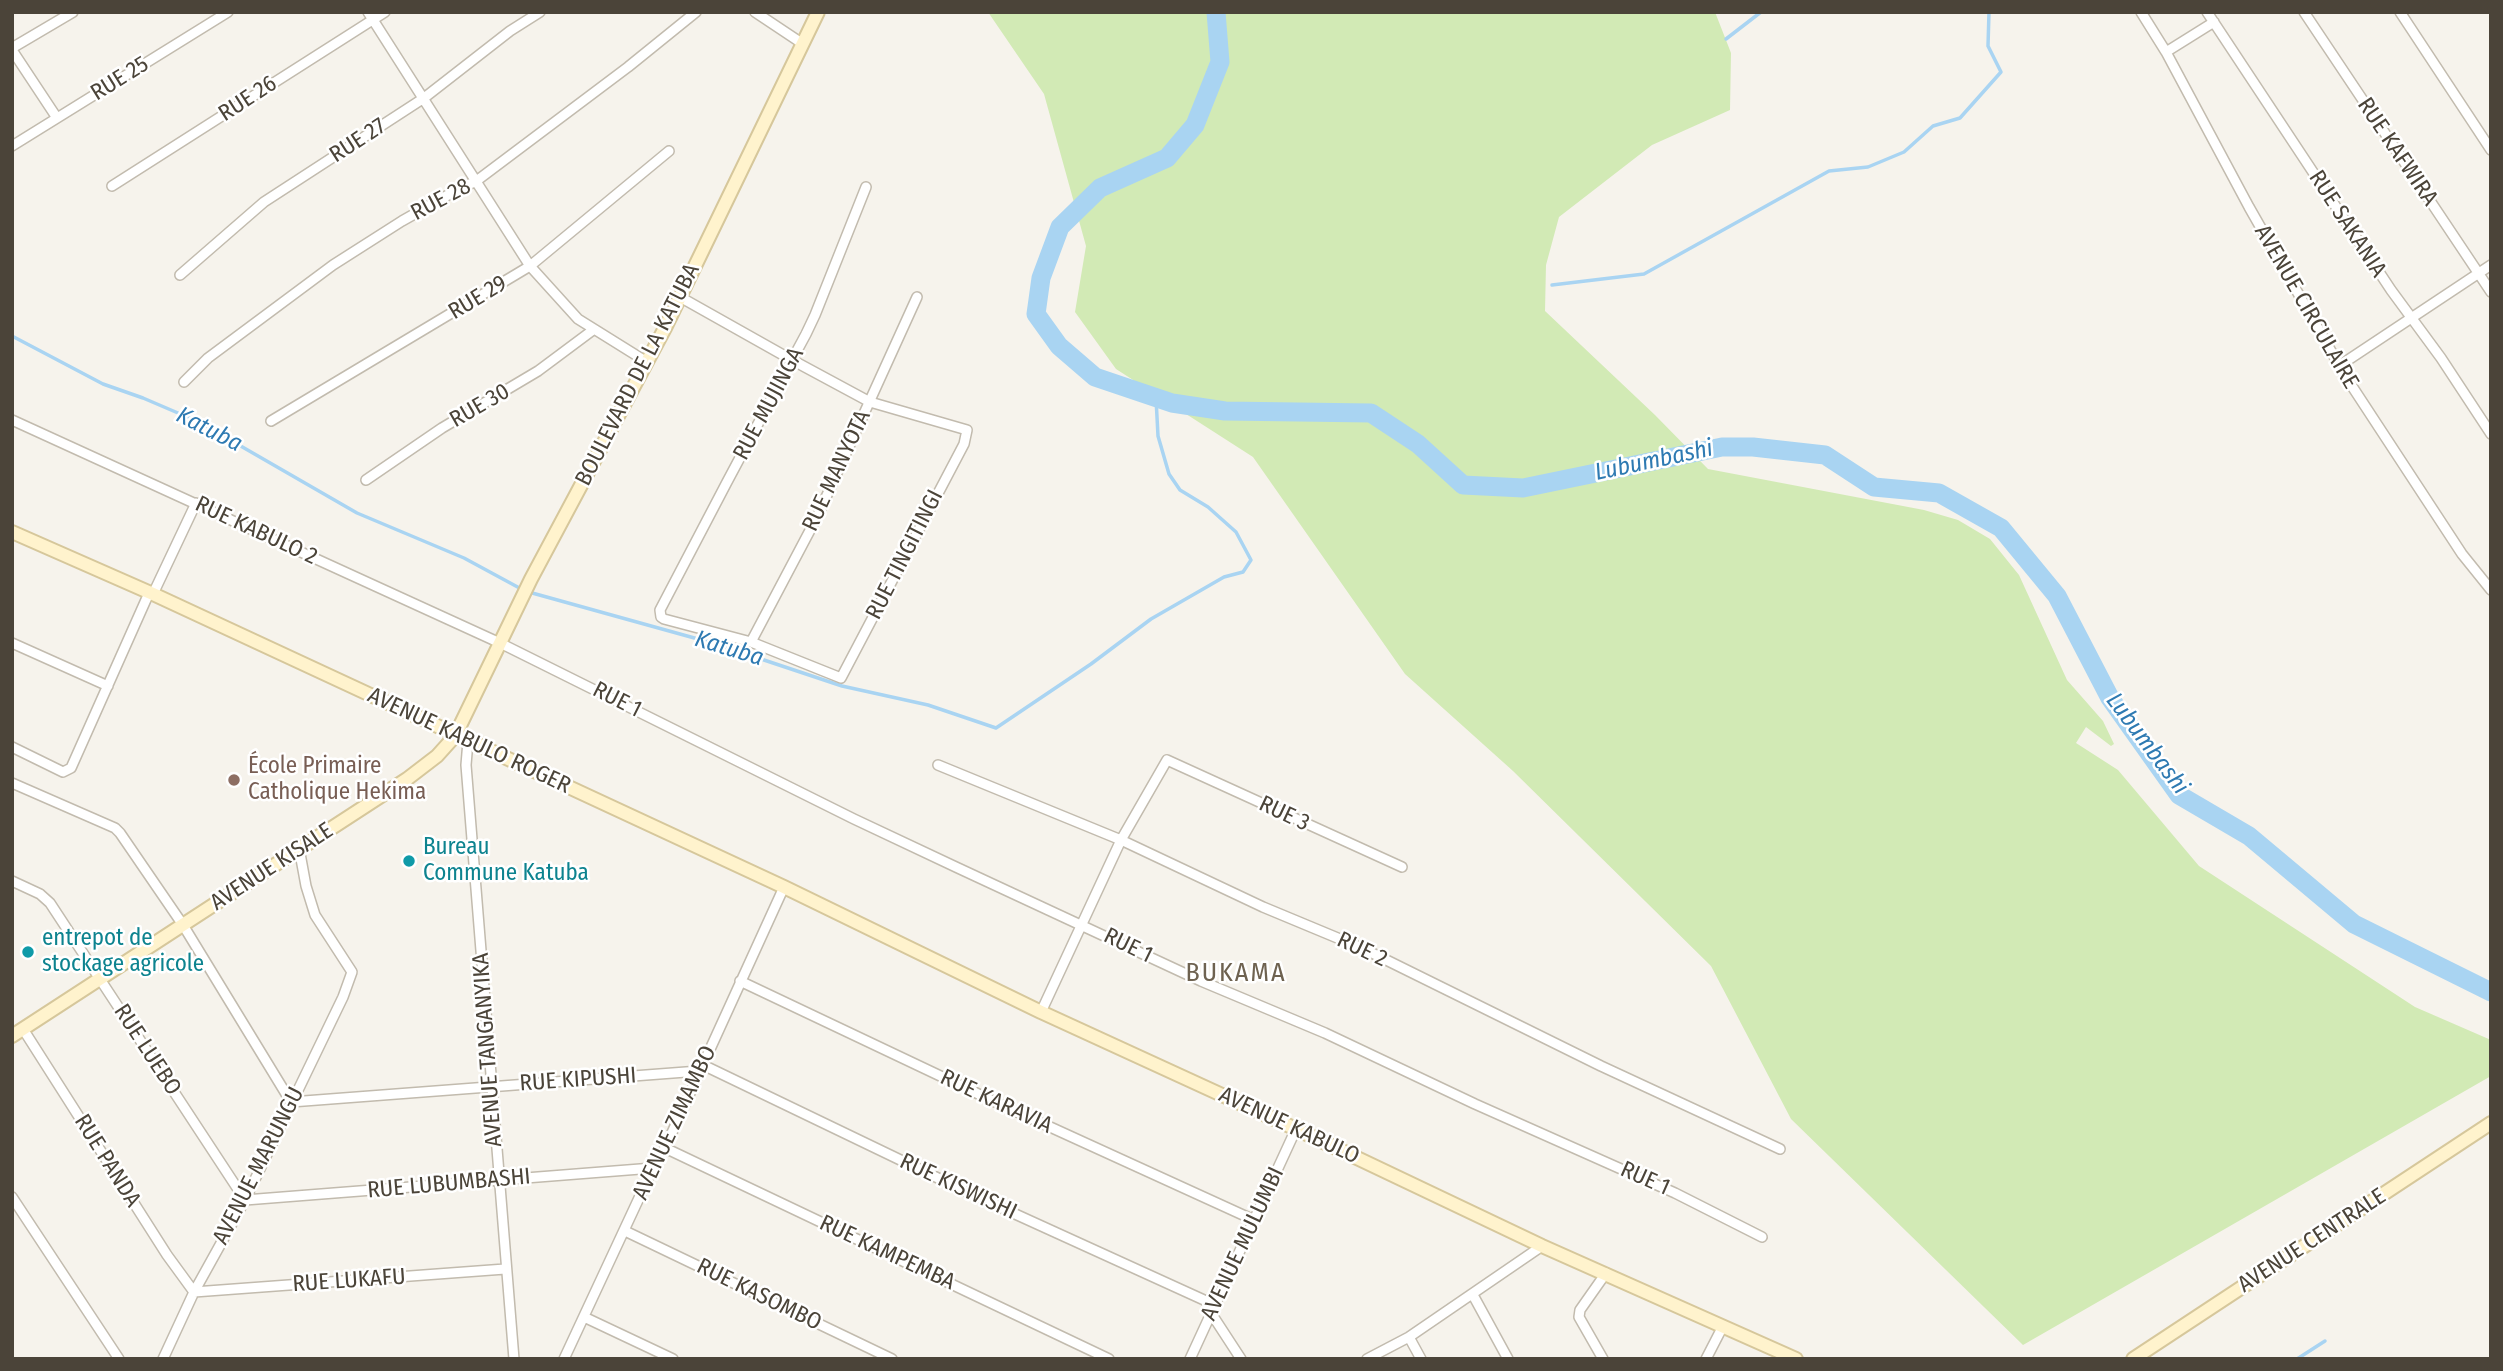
<!DOCTYPE html>
<html>
<head>
<meta charset="utf-8">
<style>
  body { margin:0 }
  #map { position:relative; width:2503px; height:1371px; overflow:hidden; background:#f6f3ec; font-family:"Fira Sans Condensed",sans-serif }
  canvas { display:block }
  .frame { position:absolute; inset:0; border:14px solid #4b4439; pointer-events:none }
</style>
</head>
<body>
<div id="map">
<canvas width="2503" height="1371"></canvas>
<div class="frame"></div>
</div>
<script>
const ctx = document.querySelector('canvas').getContext('2d');
ctx.lineJoin = 'round';
function fillPath(path, color) { ctx.fillStyle = color; ctx.fill(path, 'evenodd'); }
const poly = rows => new Path2D(rows.map(r => 'M' + r).join(''));
function stroke(path, color, width, dash) { ctx.strokeStyle = color; ctx.lineWidth = width; ctx.lineCap = dash ? 'butt' : 'round'; ctx.setLineDash(dash || []); ctx.stroke(path); }
function label(font, color, halo, rows, align = 'center') {
  ctx.font = font + ' "Fira Sans Condensed",sans-serif'; ctx.lineWidth = 5; ctx.setLineDash([]); ctx.textBaseline = 'middle'; ctx.strokeStyle = halo; ctx.fillStyle = color; for (const [text, x, y, turn = 0] of rows) {
    ctx.save(); ctx.translate(x, y); ctx.rotate((+turn || 0) * Math.PI / 180); ctx.textAlign = isNaN(turn) ? turn : align; if (halo) ctx.strokeText(text, 0, 0); ctx.fillText(text, 0, 0); ctx.restore();
  }
}
fillPath(poly([
  [988,12,1715,12,1731,53,1730,110,1652,145,1559,217,1546,265,1545,311,1655,415,1708,469,1924,510,1958,520,1990,539,2019,575,2067,680,2103,721,2114,744,2111,746,2086,727,2076,743,2118,770,2199,866,2415,1007,2491,1040,2491,1076,2023,1345,1791,1119,1711,966,1513,771,1405,674,1253,457,1116,369,1075,312,1086,246,1044,94]
]), '#d2eab5');
stroke(poly([
  [1726,39,1761,12],
  [1552,285,1644,274,1829,171,1868,167,1904,152,1933,126,1960,118,2001,72,1988,46,1989,12],
  [12,336,103,384,143,398,199,422,357,513,464,558,525,591,716,644,842,686,928,705,996,728,1091,664,1151,619,1224,577,1243,572,1251,560,1236,532,1208,507,1180,490,1169,474,1158,436,1156,398],
  [2297,1359,2325,1341]
]), '#a9d4f2', 3.5);
stroke(poly([
  [1216,12,1220,62,1195,125,1167,158,1100,188,1060,227,1041,278,1036,314,1059,346,1095,377,1172,403,1225,411,1371,413,1418,444,1463,485,1523,488,1722,447,1753,447,1825,455,1874,487,1939,493,2001,528,2057,596,2110,698,2179,795,2249,836,2354,924,2491,992]
]), '#a9d4f2', 19);
const street = poly([
  [368,12,530,266,578,319,647,362],
  [755,12,803,44],
  [2141,12,2166,52,2249,207,2344,374,2462,554,2491,590],
  [2207,12,2391,290,2441,358,2491,434],
  [2304,12,2491,292],
  [2400,12,2491,150],
  [12,48,73,12],
  [12,50,57,118],
  [2166,52,2214,22],
  [12,146,228,12],
  [112,186,385,12],
  [180,275,264,202,424,98,510,31,540,12],
  [680,297,792,360,870,402,967,430,964,444,841,678,751,642,664,619,661,617,660,610,727,482,792,360,806,334,815,315,866,187],
  [2339,366,2491,265],
  [184,382,208,358,333,265,402,221,464,186,475,182,628,67,696,12],
  [12,420,500,643,854,819,958,868,1201,981,1325,1033,1475,1104,1675,1193,1762,1237],
  [271,421,530,266,669,151],
  [366,480,442,428,538,371,593,330],
  [153,594,196,503],
  [751,642,817,517,917,297],
  [12,643,108,686],
  [468,741,466,765,514,1359],
  [12,747,63,772,71,768,149,593],
  [938,765,1121,840,1263,907,1364,949,1601,1066,1780,1149],
  [12,783,115,828,120,833,183,925,291,1102,699,1071],
  [12,881,40,894,50,903,245,1200,653,1168],
  [740,981,991,1100,1254,1220],
  [1041,1012,1121,840,1167,760,1402,867],
  [23,1029,167,1255,194,1292,505,1269],
  [703,1065,969,1193,1215,1305],
  [665,1148,1109,1359],
  [12,1197,119,1359],
  [625,1231,892,1359],
  [1473,1295,1508,1359],
  [1211,1313,1241,1359],
  [584,1317,673,1359],
  [1409,1337,1421,1359],
  [163,1359,194,1292,245,1200,343,997,352,972,315,915,306,886,299,848],
  [564,1359,653,1168,665,1148,784,887],
  [1190,1359,1296,1129],
  [1367,1359,1409,1337,1542,1246],
  [1603,1359,1579,1317,1580,1310,1606,1273],
  [1706,1359,1723,1326]
]);
const secondary = poly([
  [12,532,153,594,784,887,1041,1012,1296,1129,1542,1246,1796,1359],
  [12,1036,407,779,437,756,455,736,531,579,665,328,818,12],
  [2133,1359,2491,1123]
]);
stroke(street, '#c2bbae', 12);
stroke(secondary, '#d6c79b', 16);
stroke(street, '#fff', 9);
stroke(secondary, '#fff3cd', 12);
for (const [x, y, r, color] of [
  [234,780,7,"#8d6e63"],
  [409,861,7,"#0f9aa8"],
  [28,952,7,"#0f9aa8"]
]) { const dot = new Path2D(); dot.arc(x, y, r, 0, 2 * Math.PI); ctx.fillStyle = color; ctx.fill(dot); stroke(dot, '#fff', 2.5); }
label('23px', '#4b4439', '#fff', [
  ["RUE 25",120,79,-32],
  ["RUE 26",248,99,-33],
  ["RUE 27",358,141,-33],
  ["RUE KAFWIRA",2397,152,56],
  ["RUE 28",441,200,-28],
  ["RUE SAKANIA",2347,224,57],
  ["RUE 29",478,298,-31],
  ["AVENUE CIRCULAIRE",2306,307,60],
  ["BOULEVARD DE LA KATUBA",638,375,-63],
  ["RUE MUJINGA",769,404,-62],
  ["RUE 30",480,406,-30],
  ["RUE MANYOTA",837,471,-65],
  ["RUE KABULO 2",256,531,25],
  ["RUE TINGITINGI",905,555,-63],
  ["RUE 1",617,700,27],
  ["AVENUE KABULO ROGER",469,741,25],
  ["RUE 3",1284,814,25],
  ["AVENUE KISALE",272,867,-33],
  ["RUE 1",1128,946,26],
  ["RUE 2",1362,950,25],
  ["RUE LUEBO",147,1050,57],
  ["AVENUE TANGANYIKA",488,1050,-94],
  ["RUE KIPUSHI",578,1080,-4],
  ["RUE KARAVIA",996,1102,25],
  ["AVENUE ZIMAMBO",675,1123,-65],
  ["AVENUE KABULO",1289,1126,25],
  ["RUE PANDA",107,1161,58],
  ["AVENUE MARUNGU",259,1166,-63],
  ["RUE 1",1645,1179,24],
  ["RUE LUBUMBASHI",449,1184,-5],
  ["RUE KISWISHI",958,1187,25],
  ["AVENUE CENTRALE",2312,1241,-33],
  ["AVENUE MULUMBI",1243,1244,-65],
  ["RUE KAMPEMBA",887,1253,25],
  ["RUE LUKAFU",349,1281,-4],
  ["RUE KASOMBO",759,1295,26]
]);
label('23px', '#785e54', '#fff', [
  ["École Primaire",248,767],
  ["Catholique Hekima",248,793]
], 'left');
label('23px', '#0d838f', '#fff', [
  ["Bureau",423,848],
  ["Commune Katuba",423,874],
  ["entrepot de",42,939],
  ["stockage agricole",42,965]
], 'left');
label('italic 24px', '#2e7ab2', '#fff', [
  ["Katuba",209,430,27],
  ["Lubumbashi",1654,461,-12],
  ["Katuba",729,649,17],
  ["Lubumbashi",2147,744,53]
]);
ctx.letterSpacing = '2px';
label('26px', '#6e6250', '#fff', [
  ["BUKAMA",1236,974]
]);
ctx.letterSpacing = '0px';
</script>
</body>
</html>
